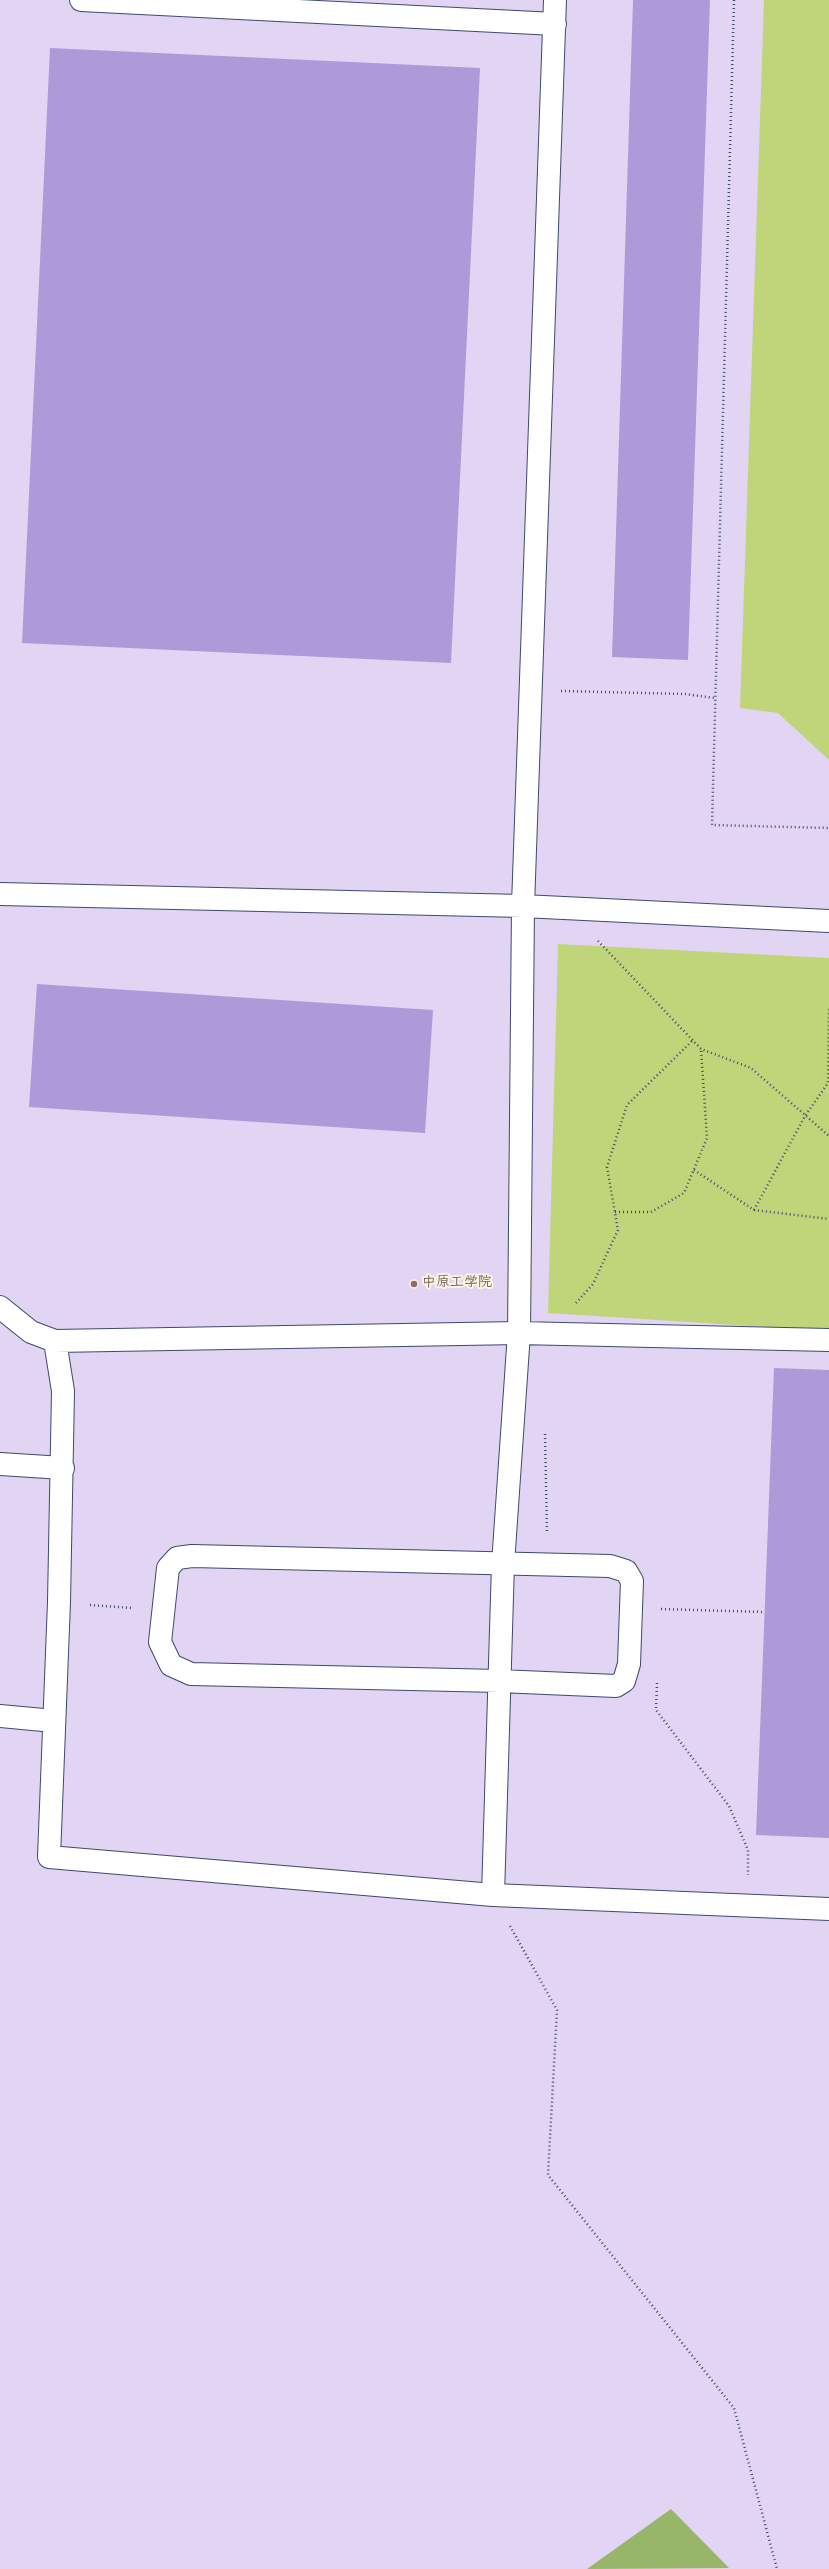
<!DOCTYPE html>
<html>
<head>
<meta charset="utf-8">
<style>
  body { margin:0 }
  canvas { display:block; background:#f6e2c7 }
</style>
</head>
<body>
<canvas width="829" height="2569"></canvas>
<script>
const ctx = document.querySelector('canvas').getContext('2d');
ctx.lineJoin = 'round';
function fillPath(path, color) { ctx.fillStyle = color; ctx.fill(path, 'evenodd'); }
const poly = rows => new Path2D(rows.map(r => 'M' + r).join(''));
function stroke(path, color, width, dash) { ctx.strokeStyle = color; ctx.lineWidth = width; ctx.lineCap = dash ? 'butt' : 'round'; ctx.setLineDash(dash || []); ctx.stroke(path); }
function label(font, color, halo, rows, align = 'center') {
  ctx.font = font + ' Kalam,"LXGW WenKai TC",sans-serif'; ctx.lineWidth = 4; ctx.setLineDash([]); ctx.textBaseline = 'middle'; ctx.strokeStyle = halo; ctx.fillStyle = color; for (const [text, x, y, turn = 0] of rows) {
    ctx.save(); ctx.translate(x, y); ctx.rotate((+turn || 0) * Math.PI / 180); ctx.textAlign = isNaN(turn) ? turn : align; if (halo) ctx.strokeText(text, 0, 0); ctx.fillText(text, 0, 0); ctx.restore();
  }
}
fillPath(poly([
  [0,0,829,0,829,2569,0,2569]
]), '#e2d4f3');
fillPath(poly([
  [764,0,829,0,829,760,778,713,740,708],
  [558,944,829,958,829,1331,548,1313]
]), '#c0d579');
fillPath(poly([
  [671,2509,729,2568,587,2569]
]), '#98b669');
fillPath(poly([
  [633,0,710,0,688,660,612,657],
  [50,48,480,68,451,663,22,643],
  [37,984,433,1010,425,1133,29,1107],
  [774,1368,829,1370,829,1838,756,1835]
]), '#ae9ad8');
const minor = poly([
  [81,0,555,24],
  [0,894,523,906,829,921],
  [0,1307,31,1332,55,1341,63,1391,59,1602,49,1857,493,1895,829,1909],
  [55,1341,519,1333,829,1340],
  [0,1464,63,1468],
  [192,1556,610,1566,626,1571,632,1581,629,1664,624,1681,616,1686,499,1681,191,1674,171,1665,160,1642,168,1568,177,1558,192,1556],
  [0,1716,54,1721],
  [493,1895,503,1564,519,1333,523,906,555,0]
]);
stroke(minor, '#3c4a6e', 24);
stroke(poly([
  [734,0,712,825,829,828],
  [561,691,685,694,715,698],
  [598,941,701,1049,751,1068,829,1136],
  [694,1170,754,1210,829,1219],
  [754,1210,805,1116,828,1083,829,1008],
  [615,1212,651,1212,684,1193,707,1138,701,1049],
  [576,1303,593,1284,618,1230,607,1167,627,1105,692,1041],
  [545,1434,547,1533],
  [90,1605,132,1608],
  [661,1609,764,1612],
  [657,1683,656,1710,729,1806,748,1850,748,1875],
  [510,1926,557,2010,548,2175,734,2408,777,2569]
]), '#3c4a6e', 2.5, [1, 3]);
stroke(minor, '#fff', 22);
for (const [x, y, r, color] of [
  [414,1284,4,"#8d6e63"]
]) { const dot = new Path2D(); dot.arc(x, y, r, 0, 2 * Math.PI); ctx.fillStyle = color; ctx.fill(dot); stroke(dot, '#fcf5e5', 1.5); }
label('14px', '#785e54', '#fcf5e5', [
  ["中原工学院",422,1284]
], 'left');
</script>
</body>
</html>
